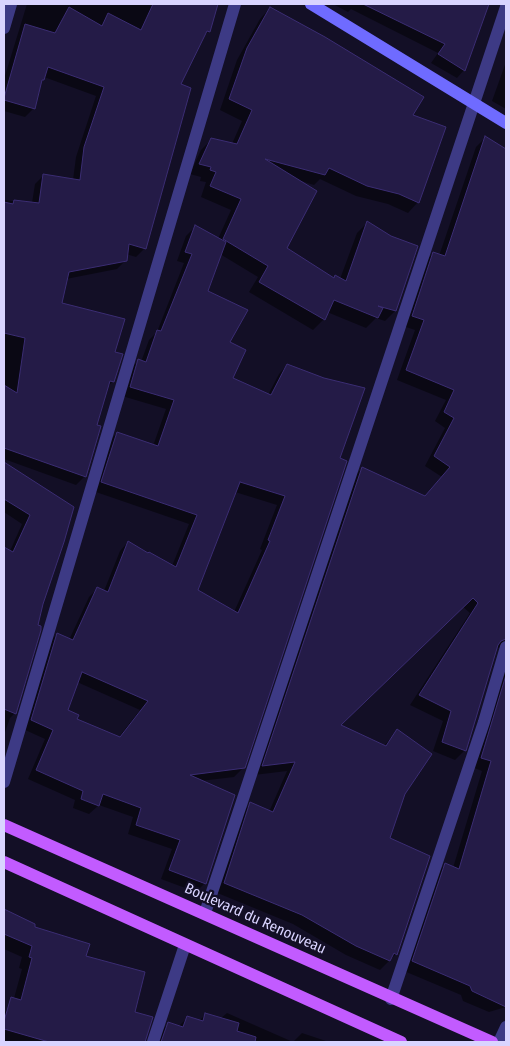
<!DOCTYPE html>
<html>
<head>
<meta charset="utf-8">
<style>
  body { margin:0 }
  #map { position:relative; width:510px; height:1046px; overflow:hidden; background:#130f26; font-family:"Fira Sans Condensed",sans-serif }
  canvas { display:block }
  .frame { position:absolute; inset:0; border:5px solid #d9d4ff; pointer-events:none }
</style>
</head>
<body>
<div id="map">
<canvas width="510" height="1046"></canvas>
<div class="frame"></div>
</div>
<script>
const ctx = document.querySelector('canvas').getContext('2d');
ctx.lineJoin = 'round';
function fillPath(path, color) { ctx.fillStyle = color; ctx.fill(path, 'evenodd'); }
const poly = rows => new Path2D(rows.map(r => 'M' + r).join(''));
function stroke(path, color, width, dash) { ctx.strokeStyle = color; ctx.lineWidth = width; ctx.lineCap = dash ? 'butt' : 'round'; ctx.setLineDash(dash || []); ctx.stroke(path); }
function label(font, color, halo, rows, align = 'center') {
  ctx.font = font + ' "Fira Sans Condensed",sans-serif'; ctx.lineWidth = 4.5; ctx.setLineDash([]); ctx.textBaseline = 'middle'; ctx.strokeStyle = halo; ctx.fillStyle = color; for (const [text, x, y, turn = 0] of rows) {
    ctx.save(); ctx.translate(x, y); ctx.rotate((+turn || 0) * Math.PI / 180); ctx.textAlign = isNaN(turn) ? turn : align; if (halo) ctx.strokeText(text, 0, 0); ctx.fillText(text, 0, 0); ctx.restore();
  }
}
fillPath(poly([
  [27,4,217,4,209,31,203,37,180,85,145,248,136,257,126,254,126,260,117,269,66,279,61,304,113,352,113,381,107,388,96,426,85,476,76,485,4,459,4,200,32,203,35,184,44,175,73,180,76,157,96,96,44,77,40,82,34,108,25,117,4,111,4,79],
  [333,4,488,4,464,70,457,78,431,63,438,53,351,9,348,12],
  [270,8,411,115,418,202,408,213,388,204,356,196,320,179,314,185,301,181,285,248,334,279,340,279,357,233,367,223,395,311,385,321,376,318,366,328,327,312,324,319,313,330,249,292,258,277,220,254,207,291,228,343,231,379,268,395,279,374,287,365,339,458,243,768,234,777,200,781,205,883,196,892,161,879,172,849,128,834,133,817,99,805,89,814,73,808,75,800,28,779,45,739,23,729,48,643,57,634,69,640,89,597,98,588,104,591,120,551,128,542,172,566,189,524,93,491,108,442,117,433,153,446,166,409,122,396,130,369,138,361,141,362,149,340,157,332,184,263,177,261,186,236,195,227,218,239,231,210,201,197,206,182,200,181,201,177,190,174,201,150,212,139,232,144,242,121,220,110,237,60,260,19],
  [235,492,277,505,260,549,262,550,234,612,197,590],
  [77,682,140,710,118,738,76,720,67,711],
  [506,62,506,109,492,101],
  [485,138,506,151,506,1007,489,1012,463,1001,461,995,404,971,436,874,446,864,453,868,482,771,472,767,505,654,499,648,496,648,464,751,455,760,433,751,443,721,410,705,470,613,463,607,339,725,383,747,397,731,404,793,388,839,396,954,380,970,346,955,293,924,215,892,241,813,251,804,269,812,287,771,254,775,352,478,362,469,424,497,442,477,425,466,445,428,435,421,446,400,397,380,415,330,403,326,424,263,433,253,439,256,476,147],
  [4,463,73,507,42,603,15,713,10,718,4,735,4,557,10,551,22,524,4,512],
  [4,911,34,925,33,927,84,957,133,1012,144,1042,4,1042,4,1013,13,1002,22,969,19,968,22,957,4,949],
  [227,1013,293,1042,302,1033,329,1042,155,1042,157,1035,168,1024,178,1027,187,1018,199,1021,205,1015,220,1019]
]), '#0007');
const building = poly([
  [153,4,218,4,210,32,207,31,181,84,191,88,146,249,129,244,127,261,69,272,62,303,125,319,115,352,123,354,114,382,110,381,97,425,101,426,86,477,4,448,4,385,17,393,25,338,4,333,4,202,13,204,14,200,39,203,43,174,80,180,84,147,104,87,48,67,44,80,42,80,35,109,4,100,4,98,25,24,55,33,69,7,102,26,108,13,141,30,153,4],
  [363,4,489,4,465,71,438,54,445,44,363,4],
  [270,7,325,37,424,97,413,115,446,127,419,203,399,194,367,186,329,168,325,175,265,159,317,191,287,248,334,278,335,275,346,281,367,221,391,236,418,246,396,311,378,306,383,308,378,318,334,300,325,320,259,282,268,266,223,239,241,199,210,186,216,172,210,170,211,167,199,164,211,138,237,144,252,110,229,99,247,48,270,7],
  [485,136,506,149,506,639,501,641,498,645,466,751,442,742,451,711,419,695,478,603,473,598,341,725,386,746,397,729,432,754,405,794,390,838,430,856,397,955,394,953,390,961,356,946,302,915,224,883,250,802,273,812,295,762,262,766,362,467,425,496,450,467,434,456,454,418,444,412,454,390,406,370,424,320,412,316,433,252,445,256,485,136],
  [195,225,226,242,208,291,248,310,230,342,246,350,233,378,271,395,287,364,324,378,365,388,340,458,347,461,245,768,190,775,235,795,206,884,169,870,180,840,136,825,141,808,103,794,99,806,81,799,83,791,36,770,53,730,31,720,57,633,73,640,97,587,108,592,128,541,148,553,149,552,176,567,197,515,101,482,117,432,158,446,174,400,130,387,138,359,146,362,157,330,161,331,192,254,185,252,195,225],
  [240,482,285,496,268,540,270,541,238,613,198,590,240,482],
  [82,672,148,701,120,737,77,719,79,715,68,710,82,672],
  [4,462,74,507,64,542,43,604,38,625,41,626,41,630,16,714,4,709,4,547,13,552,30,515,4,499,4,462],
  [506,675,506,1007,472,991,470,986,412,961,445,863,459,869,491,761,481,758,506,675],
  [4,909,35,924,35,927,90,944,86,956,145,972,135,1012,153,1017,145,1042,49,1042,4,1029,4,1021,11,997,21,1000,32,958,29,957,32,946,4,934,4,909],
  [205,1013,239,1023,237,1031,256,1037,255,1042,161,1042,168,1022,183,1027,187,1016,203,1021,205,1013]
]);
fillPath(building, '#241b47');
stroke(building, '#3b2d73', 1);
stroke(poly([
  [4,28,11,4],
  [4,782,235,4],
  [205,913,506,7],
  [391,999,484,722,506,647],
  [153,1042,185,945],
  [499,1042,506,1027]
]), '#3d3a85', 12);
stroke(poly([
  [311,4,506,123]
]), '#6f6bff', 12);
stroke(poly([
  [4,825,492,1042],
  [4,862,401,1042]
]), '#c25bff', 12);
label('15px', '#d9d4ff', '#130f26', [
  ["Boulevard du Renouveau",255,919,24]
]);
</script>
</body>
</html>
